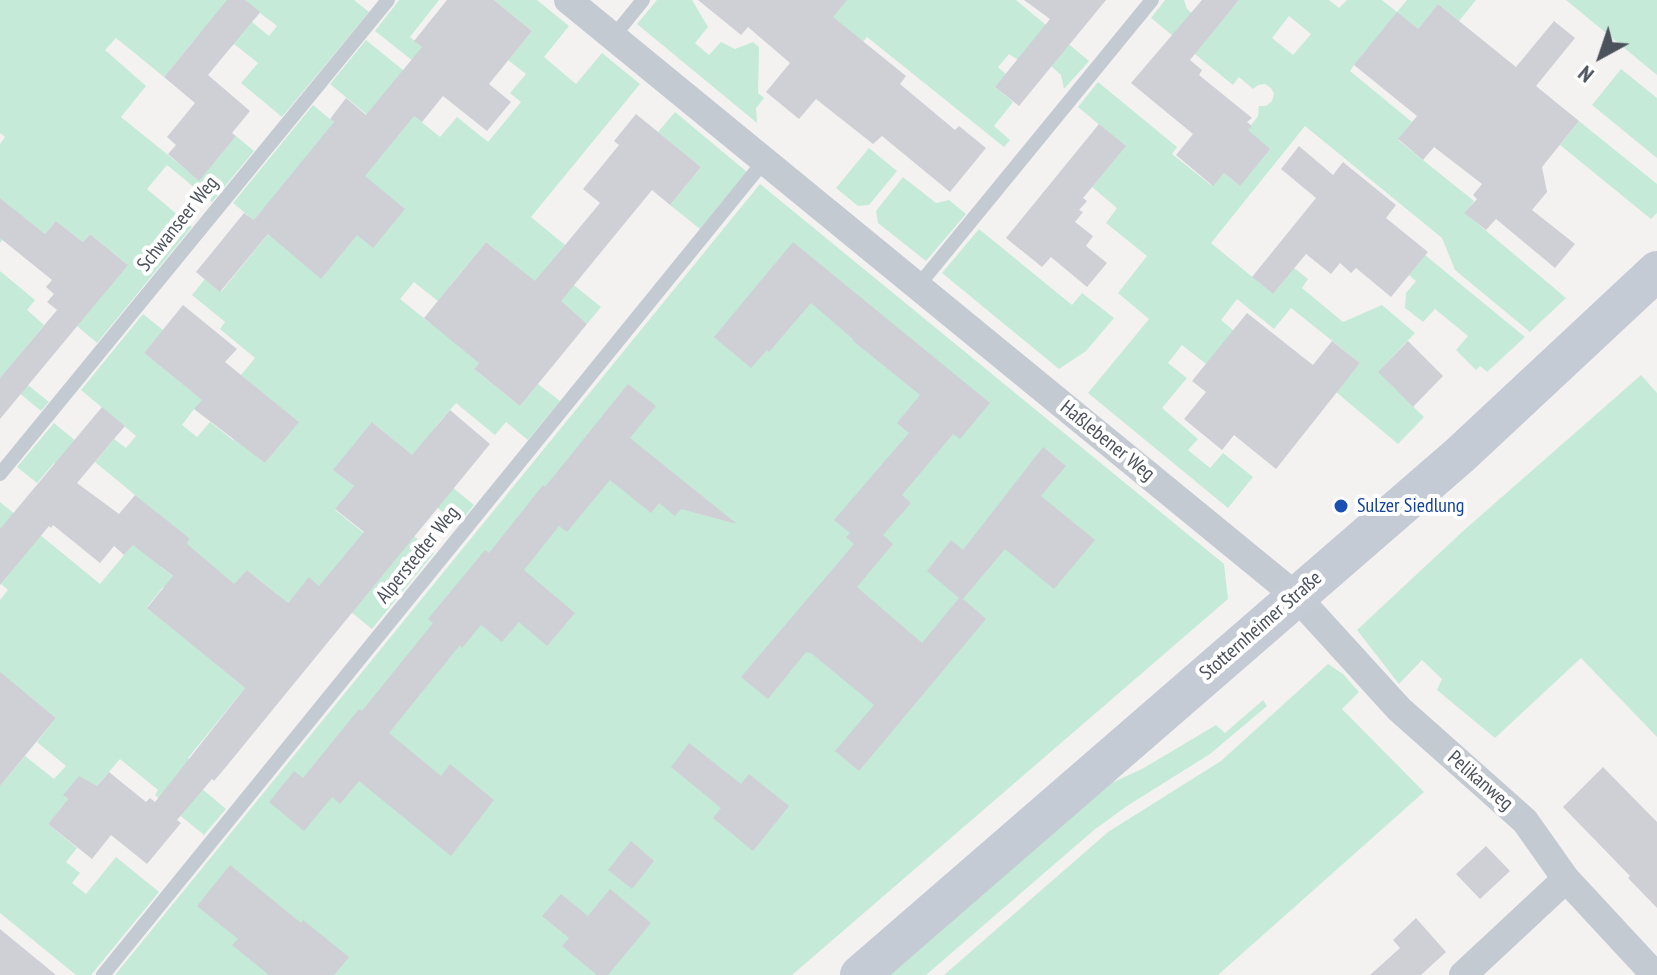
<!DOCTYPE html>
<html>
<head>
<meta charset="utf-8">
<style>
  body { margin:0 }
  #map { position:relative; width:1657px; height:975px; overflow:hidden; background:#f3f2f1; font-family:"PT Sans Narrow",sans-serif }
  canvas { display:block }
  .north { position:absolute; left:1561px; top:16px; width:80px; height:80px; -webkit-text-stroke:6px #fff; paint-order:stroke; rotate:220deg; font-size:22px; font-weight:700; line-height:32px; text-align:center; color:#4b525c }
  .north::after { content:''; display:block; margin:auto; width:28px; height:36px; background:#4b525c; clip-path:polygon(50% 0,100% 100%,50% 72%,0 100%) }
</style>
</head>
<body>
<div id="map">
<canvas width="1657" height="975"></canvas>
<div class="north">N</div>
</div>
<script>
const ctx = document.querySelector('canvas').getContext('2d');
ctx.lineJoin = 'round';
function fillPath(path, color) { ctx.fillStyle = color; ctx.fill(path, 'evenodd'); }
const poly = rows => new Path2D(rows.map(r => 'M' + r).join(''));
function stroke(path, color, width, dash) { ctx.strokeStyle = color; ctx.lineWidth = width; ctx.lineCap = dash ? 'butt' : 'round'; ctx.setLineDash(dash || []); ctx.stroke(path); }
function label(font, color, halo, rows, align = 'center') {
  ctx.font = font + ' "PT Sans Narrow",sans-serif'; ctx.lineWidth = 8; ctx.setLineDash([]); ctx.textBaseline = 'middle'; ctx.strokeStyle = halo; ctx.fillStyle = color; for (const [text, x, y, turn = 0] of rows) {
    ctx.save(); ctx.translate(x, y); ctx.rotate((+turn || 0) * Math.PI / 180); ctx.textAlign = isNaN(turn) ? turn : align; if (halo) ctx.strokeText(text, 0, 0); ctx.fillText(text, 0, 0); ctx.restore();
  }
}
fillPath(poly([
  [0,0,354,0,369,12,282,117,241,83,258,63,234,44,225,54,200,33,164,77,116,38,105,50,146,86,121,117,199,180,236,136,254,151,212,202,167,165,147,189,192,227,97,343,77,326,127,264,90,234,83,242,56,221,45,234,22,216,0,243,0,215,16,211,0,198,0,144,5,137,0,133],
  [260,13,277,26,269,36,252,22],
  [399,0,439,0,410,37,428,52,418,65,375,31],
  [494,0,537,0,569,26,544,57,576,84,602,53,640,84,531,217,565,245,549,265,601,307,587,324,486,242,450,286,479,363,474,369,520,406,538,384,560,401,528,440,506,422,495,435,456,403,436,426,418,459,474,505,458,525,406,481,387,452,395,441,373,423,334,470,354,486,335,510,395,558,414,536,434,553,372,629,309,578,282,610,277,594,247,570,224,596,189,608,163,587,147,607,245,688,188,758,190,761,181,771,226,809,204,835,155,795,158,790,120,759,94,789,64,796,68,799,48,824,77,848,66,862,80,873,72,883,86,894,116,857,159,892,91,975,76,975,0,913,0,786,25,756,54,779,66,766,37,742,56,718,29,696,0,684,0,600,8,590,1,584,20,560,0,543,0,502,100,584,158,514,95,462,114,439,126,448,136,436,81,390,143,314,163,330,144,353,191,391,222,399,206,418,194,409,182,425,197,437,210,422,233,440,250,419,255,454,265,463,298,422,241,375,255,358,220,329,225,322,192,295,205,279,221,292,269,233,233,203,313,105,378,159,395,138,330,84,366,40,403,70,407,110,440,137,457,117,488,142,521,102,510,93,526,74,508,60,532,31],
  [414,282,444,306,430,323,400,299],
  [205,560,184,585,161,567],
  [657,0,692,0,708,27,695,43,709,55,721,42,735,49,753,42,759,47,758,93,764,98,756,108,757,123,637,24],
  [819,0,1016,0,1089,61,1064,89,1061,75,1051,66,1018,60,1009,54,998,67,1006,74,995,87,1013,102,994,126,1010,140,1004,147,867,37,842,67],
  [1165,0,1184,0,1187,9,1213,31,1239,0,1329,0,1339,8,1347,0,1382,0,1397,12,1407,0,1476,0,1459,21,1438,4,1418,29,1354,65,1350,71,1412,122,1398,140,1474,201,1465,213,1566,298,1530,332,1455,270,1442,238,1305,126,1211,243,1273,294,1294,268,1308,279,1302,288,1343,322,1382,305,1415,333,1382,368,1390,384,1424,417,1398,444,1336,392,1360,363,1291,308,1274,329,1237,299,1221,320,1240,336,1206,364,1182,345,1168,363,1187,378,1162,408,1198,439,1188,450,1210,468,1223,453,1253,477,1228,508,1088,393,1149,319,1118,293,1147,256,1106,223,1117,208,1092,187,1125,146,1078,107,1098,82,1177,147,1172,154,1212,186,1224,173,1240,186,1242,137,1258,116,1259,106,1266,106,1272,101,1274,94,1271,88,1265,84,1258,85,1253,89,1239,77,1233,85,1151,18],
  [1289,16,1311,34,1293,55,1272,38],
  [1566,0,1657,0,1657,75],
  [1621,69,1657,98,1657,158,1592,105],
  [675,112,747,172,700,229,670,205,701,167,658,132],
  [1579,121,1657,184,1657,213,1651,219,1560,145],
  [869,148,897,171,869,205,858,206,836,188],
  [903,177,936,203,949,200,966,214,926,261,878,223,876,211],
  [760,184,1224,564,1228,599,792,975,115,975],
  [979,229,1072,305,1082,293,1114,318,1086,351,1059,369,942,273],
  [1425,255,1525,337,1487,372,1480,366,1476,370,1456,350,1468,336,1435,309,1423,322,1405,308,1406,293,1416,281,1409,275],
  [0,271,35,300,27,310,44,325,8,369,49,402,41,411,0,377],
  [1641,375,1657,393,1657,737,1581,658,1495,738,1437,690,1442,679,1422,660,1399,684,1357,630,1462,532],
  [54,423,94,456,75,480,54,463,37,483,17,467],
  [1328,664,1343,674,1359,692,1342,709,1424,792,1218,975,944,975,1108,832,1221,761],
  [1263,700,1267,706,1210,754,1127,806,1094,830,926,975,884,975,1096,790,1142,769,1216,725,1225,733]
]), '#c6ead8');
fillPath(poly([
  [227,0,245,0,260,12,208,75,250,111,232,133,236,136,199,181,168,154,176,145,167,137,195,103,164,77],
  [447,0,494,0,532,31,489,84,511,102,487,131,443,96,422,122,414,116,365,176,405,209,373,248,357,235,321,279,268,234,220,292,196,272,244,213,254,220,334,122,330,119,346,98,366,115,422,47,414,41],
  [698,0,847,0,833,17,906,76,900,84,955,130,959,126,986,148,950,192,882,136,873,144,816,99,799,119,766,92,790,63,748,27,741,35],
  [1024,0,1106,0,1019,106,995,87,1050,19],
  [1202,0,1239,0,1190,60,1202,70,1199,75,1252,118,1247,122,1252,126,1248,130,1270,149,1240,186,1224,173,1213,186,1176,155,1193,134,1131,83],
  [1438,4,1516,67,1554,21,1575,38,1536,86,1579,121,1542,167,1547,192,1532,210,1575,244,1555,268,1496,219,1486,230,1464,213,1477,199,1473,195,1482,184,1434,147,1423,160,1398,139,1417,116,1354,65,1397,12,1418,29],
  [636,114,701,167,670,205,652,190,561,301,587,324,520,406,474,369,479,363,424,318,486,242,535,281,600,203,583,189,619,145,614,141],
  [1099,124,1126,146,1083,198,1087,201,1079,210,1083,212,1075,222,1093,236,1086,246,1107,263,1087,287,1051,257,1042,267,1006,238],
  [1299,146,1333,175,1343,162,1396,205,1386,218,1428,252,1391,297,1356,268,1351,273,1340,263,1331,274,1306,254,1273,294,1252,277,1316,198,1281,169],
  [0,198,45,234,56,221,83,242,90,234,128,265,0,419,0,378,57,310,47,302,54,294,46,287,52,280,0,238],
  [793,242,990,403,960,439,953,434,902,495,911,503,883,535,893,544,857,587,922,643,959,598,927,571,951,540,963,550,1043,447,1066,466,1041,496,1095,540,1054,589,1005,549,963,599,986,619,859,771,835,751,874,705,811,653,806,652,768,699,741,677,854,544,846,537,850,533,834,520,909,433,897,423,920,395,852,340,853,339,811,303,769,352,767,350,751,368,714,337],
  [183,305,237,349,225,362,299,422,265,463,194,409,202,400,144,353],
  [1247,313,1313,365,1332,341,1360,363,1276,469,1234,435,1222,450,1184,419,1206,392,1192,381],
  [1408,341,1443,376,1413,407,1378,372],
  [628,384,656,406,630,438,737,524,681,509,675,516,659,503,651,513,610,480,567,532,559,526,524,570,575,613,547,646,519,622,502,642,481,625,462,648,460,645,389,733,441,776,450,764,494,800,451,856,359,781,340,804,332,797,304,831,269,802,294,771,303,778,359,709,362,711,433,623,428,619,485,550,489,553,543,485,545,487],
  [102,407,125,426,77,483,119,514,135,495,189,538,187,544,234,584,247,570,288,603,309,577,319,586,364,532,335,509,354,486,333,470,372,422,412,455,450,410,490,444,225,768,214,781,212,779,177,820,181,823,147,864,111,835,92,859,48,824,68,799,63,795,79,776,97,786,109,772,146,802,150,798,155,802,245,688,147,608,173,576,133,545,124,555,114,546,100,563,53,525,51,528,49,526,0,585,0,529],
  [0,672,56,718,0,786],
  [689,743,741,784,749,774,789,806,753,851,713,818,721,808,671,767],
  [1603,767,1657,822,1657,908,1628,878,1630,876,1563,807],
  [631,841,654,861,632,889,608,870],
  [1486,846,1510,871,1480,899,1456,874],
  [230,865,301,923,303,920,349,957,334,975,269,975,232,945,238,939,197,906],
  [610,889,651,923,608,975,597,975,562,946,569,938,542,916,561,894,588,916],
  [1416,918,1446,952,1421,975,1370,975,1400,948,1393,940],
  [0,929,56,975,0,975]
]), '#cfd0d5');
stroke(poly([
  [613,37,643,0],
  [918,286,1152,0],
  [0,474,388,0],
  [103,975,765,160]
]), '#c4cad1', 14);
stroke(poly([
  [568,0,1296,596,1399,709,1525,821,1566,879,1655,975],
  [1463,975,1566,879]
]), '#c4cad1', 28);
stroke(poly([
  [860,975,1460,455,1657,271]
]), '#c5cbd5', 40);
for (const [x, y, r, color] of [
  [1341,506,8,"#1a4fb4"]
]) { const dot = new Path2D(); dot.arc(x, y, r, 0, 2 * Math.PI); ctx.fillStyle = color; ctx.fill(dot); stroke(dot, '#fff', 3); }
label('20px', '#4b525c', '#fff', [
  ["Schwanseer Weg",178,224,-51],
  ["Haßlebener Weg",1107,441,39],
  ["Alperstedter Weg",418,555,-51],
  ["Stotternheimer Straße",1261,626,-41],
  ["Pelikanweg",1480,781,41]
]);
label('20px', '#164399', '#fff', [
  ["Sulzer Siedlung",1357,506]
], 'left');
</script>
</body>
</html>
